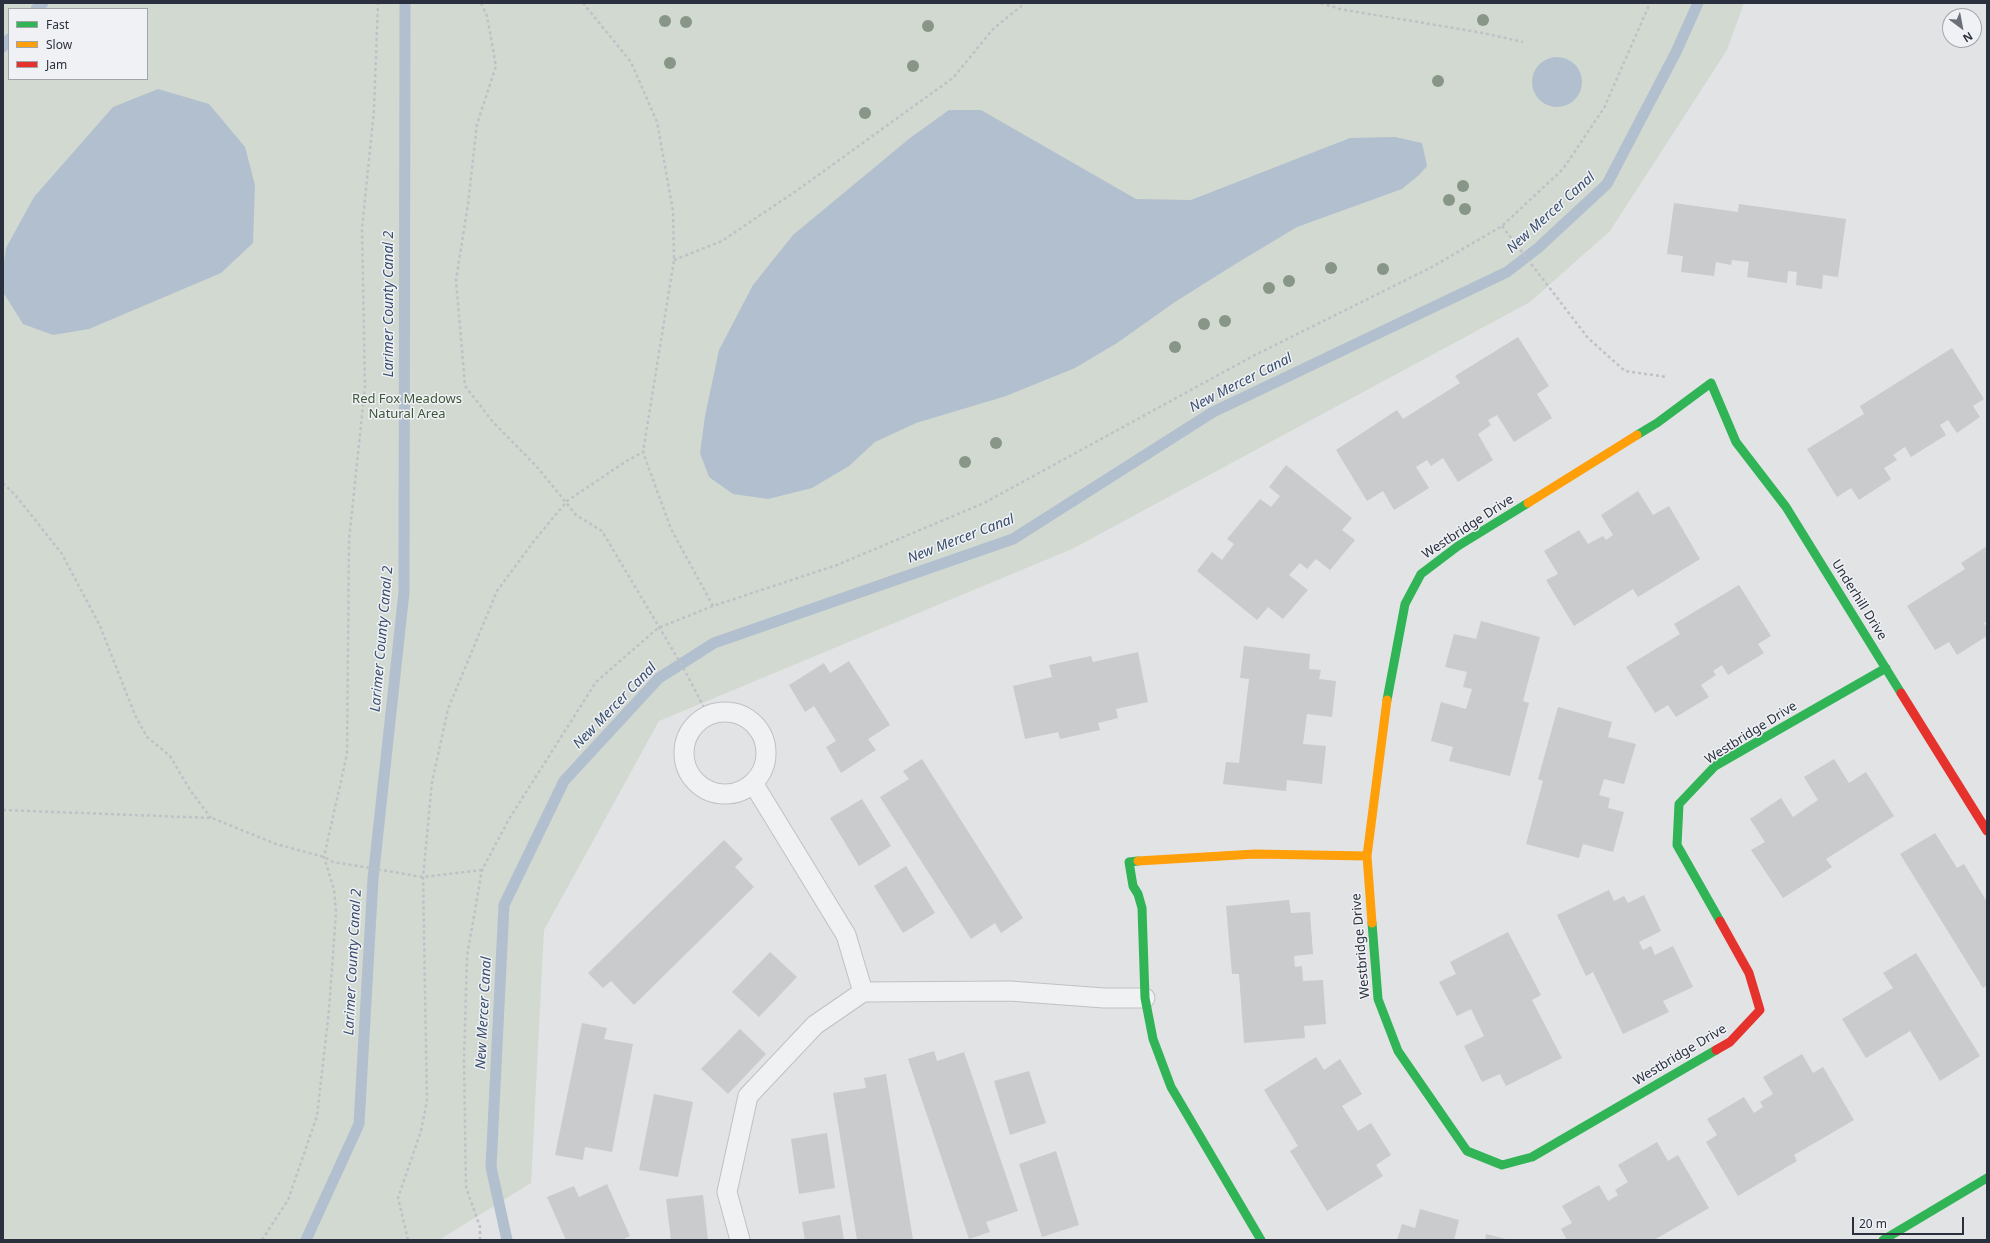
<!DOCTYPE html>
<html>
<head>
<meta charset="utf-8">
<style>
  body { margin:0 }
  #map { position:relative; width:1990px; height:1243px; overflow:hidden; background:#e1e3e5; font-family:"Noto Sans",sans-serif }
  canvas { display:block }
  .frame { position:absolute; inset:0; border:4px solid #2a303d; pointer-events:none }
  .legend { position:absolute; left:8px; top:8px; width:140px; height:72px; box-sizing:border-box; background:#eff1f5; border:1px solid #a0a4ab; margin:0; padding:5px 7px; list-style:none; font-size:12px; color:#2a303d }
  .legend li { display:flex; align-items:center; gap:8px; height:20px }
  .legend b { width:20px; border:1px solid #a0a4ab }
  .north { position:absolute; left:1942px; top:8px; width:40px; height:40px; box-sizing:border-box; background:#eff1f5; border:1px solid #a0a4ab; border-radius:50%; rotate:148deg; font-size:11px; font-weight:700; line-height:16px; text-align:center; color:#2a303d }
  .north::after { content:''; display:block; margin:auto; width:14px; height:18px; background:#6a6f78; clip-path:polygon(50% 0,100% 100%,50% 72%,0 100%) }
  .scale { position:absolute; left:1852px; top:1217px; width:112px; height:18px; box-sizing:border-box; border:2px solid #2a303d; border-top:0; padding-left:5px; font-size:12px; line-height:14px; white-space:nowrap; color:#2a303d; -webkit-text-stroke:3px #eff1f5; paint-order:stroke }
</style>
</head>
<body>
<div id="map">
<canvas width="1990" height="1243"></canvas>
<div class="frame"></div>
<ul class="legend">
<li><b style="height:5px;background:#30b455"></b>Fast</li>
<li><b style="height:5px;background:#ff9f0a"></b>Slow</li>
<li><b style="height:5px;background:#e5322d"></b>Jam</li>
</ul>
<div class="north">N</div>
<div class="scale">20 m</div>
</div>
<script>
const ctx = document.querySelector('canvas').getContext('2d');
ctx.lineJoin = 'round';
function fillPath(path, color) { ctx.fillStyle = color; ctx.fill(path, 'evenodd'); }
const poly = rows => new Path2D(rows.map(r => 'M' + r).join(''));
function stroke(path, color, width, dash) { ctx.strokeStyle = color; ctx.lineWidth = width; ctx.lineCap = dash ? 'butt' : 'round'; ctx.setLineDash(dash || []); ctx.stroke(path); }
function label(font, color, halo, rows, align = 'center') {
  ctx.font = font + ' "Noto Sans",sans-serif'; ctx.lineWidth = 3; ctx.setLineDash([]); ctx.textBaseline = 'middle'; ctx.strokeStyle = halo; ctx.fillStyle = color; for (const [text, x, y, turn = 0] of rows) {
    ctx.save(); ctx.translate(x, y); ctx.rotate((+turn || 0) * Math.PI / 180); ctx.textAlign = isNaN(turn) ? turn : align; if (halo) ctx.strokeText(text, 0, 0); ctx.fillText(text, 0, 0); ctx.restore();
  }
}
fillPath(poly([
  [3,3,1744,3,1727,50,1610,231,1530,302,1072,549,659,721,544,930,531,1183,439,1240,3,1240],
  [9,9,147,9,147,79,9,79]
]), '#d2d9d1');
fillPath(poly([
  '1532 82a25 25 0 1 1 50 0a25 25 0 1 1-50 0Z',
  [158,89,209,104,245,147,255,185,253,243,221,273,89,329,53,335,23,324,3,292,3,269,6,248,34,197,113,107],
  [949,110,981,110,1136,199,1191,200,1350,138,1395,137,1422,143,1427,166,1419,175,1402,189,1297,227,1237,263,1175,302,1117,343,1075,368,1006,396,916,423,875,442,849,466,812,488,768,499,733,494,709,477,700,453,705,416,719,350,753,285,793,235,910,138]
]), '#b2bfce');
stroke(poly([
  [36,9,43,3],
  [3,47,9,39],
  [306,1240,359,1124,373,879,404,592,405,3],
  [507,1240,491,1167,504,905,564,781,659,678,714,643,1013,539,1213,412,1507,272,1538,248,1607,184,1676,52,1698,3]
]), '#b2bfce', 11);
fillPath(poly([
  [1674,203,1738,212,1739,204,1846,219,1838,277,1823,275,1822,289,1796,285,1797,272,1788,271,1787,283,1747,277,1749,262,1732,260,1731,265,1716,262,1714,276,1681,272,1683,256,1667,254],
  [1518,337,1549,386,1537,394,1552,418,1514,442,1497,415,1488,420,1491,425,1478,434,1493,460,1458,482,1443,458,1431,466,1427,460,1416,467,1429,488,1394,510,1383,491,1367,501,1336,450,1397,410,1403,419,1460,383,1455,376],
  [1952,348,1984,399,1973,406,1980,417,1957,433,1948,420,1940,425,1946,435,1911,457,1905,447,1893,455,1897,460,1884,468,1891,479,1859,500,1851,488,1837,497,1807,449,1864,414,1860,406],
  [1286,465,1352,518,1342,530,1355,540,1330,570,1316,559,1307,569,1300,563,1289,575,1308,590,1283,619,1268,607,1257,620,1197,571,1212,552,1222,560,1234,544,1227,539,1260,499,1271,507,1280,496,1269,487],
  [1638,491,1653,515,1669,506,1700,559,1638,597,1633,589,1574,626,1546,580,1558,574,1544,551,1579,530,1588,544,1603,536,1606,540,1613,535,1601,515],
  [1987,546,1987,621,1984,623,1987,628,1987,636,1957,655,1949,642,1935,650,1907,606,1965,569,1961,563],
  [1739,585,1771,636,1758,644,1764,653,1728,675,1722,665,1713,671,1716,675,1701,685,1709,697,1676,717,1668,705,1655,713,1626,667,1680,634,1674,624],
  [1481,621,1540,637,1523,701,1529,703,1510,776,1449,761,1453,747,1431,741,1441,702,1466,709,1472,689,1463,687,1467,672,1445,667,1454,634,1476,639],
  [1244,646,1310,654,1309,669,1321,670,1319,679,1336,681,1332,717,1307,714,1303,744,1326,746,1322,784,1287,780,1286,791,1223,784,1226,762,1239,763,1249,679,1240,678],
  [1138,652,1148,702,1116,709,1118,718,1098,723,1100,730,1060,739,1058,732,1025,739,1013,686,1052,677,1049,665,1091,656,1093,662],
  [849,661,890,725,868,739,876,750,841,773,826,747,836,741,814,706,805,712,789,685,824,663,830,673],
  [1558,707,1612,722,1608,737,1636,744,1624,784,1604,779,1599,795,1610,798,1608,808,1624,812,1613,852,1583,844,1579,858,1526,844,1543,781,1538,779],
  [922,759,1023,918,1001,933,995,923,971,939,880,797,909,779,903,771],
  [1834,759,1849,783,1866,772,1894,816,1826,859,1832,867,1783,898,1751,850,1765,842,1750,819,1781,798,1793,817,1818,800,1804,777],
  [862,799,891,846,859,866,830,818],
  [1935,833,1957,868,1964,864,1987,902,1987,985,1983,988,1900,854],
  [724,840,743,859,735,867,754,887,634,1005,611,981,603,988,588,973],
  [906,866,935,913,903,933,874,886],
  [1609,890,1614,901,1624,896,1628,903,1644,895,1661,931,1639,942,1643,950,1651,946,1655,955,1673,946,1693,987,1663,1001,1669,1012,1623,1034,1593,972,1586,976,1557,915],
  [1289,900,1291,913,1310,912,1313,954,1294,956,1295,967,1302,966,1303,981,1323,980,1326,1024,1304,1026,1305,1038,1244,1043,1239,974,1232,974,1226,906],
  [1508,932,1541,995,1532,1000,1562,1058,1506,1086,1500,1074,1482,1082,1464,1046,1484,1036,1471,1009,1457,1016,1439,982,1456,974,1450,962],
  [770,952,797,977,759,1017,732,992],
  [1916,953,1980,1056,1940,1081,1910,1031,1866,1058,1842,1019,1893,988,1883,973],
  [582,1023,607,1028,604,1039,633,1044,612,1152,585,1147,583,1160,555,1155],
  [740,1029,766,1054,728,1094,701,1069],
  [934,1051,937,1061,964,1052,1018,1211,986,1222,990,1232,969,1239,908,1059],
  [1802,1054,1813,1073,1823,1067,1854,1120,1794,1155,1797,1161,1738,1196,1706,1142,1717,1135,1707,1119,1744,1097,1754,1113,1763,1107,1760,1102,1773,1094,1763,1077],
  [1316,1057,1324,1070,1340,1059,1362,1094,1342,1106,1358,1131,1371,1123,1391,1155,1376,1165,1383,1176,1327,1211,1290,1151,1298,1146,1264,1090],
  [1029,1071,1046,1123,1010,1135,994,1081],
  [886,1074,913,1240,857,1240,833,1093,866,1088,864,1078],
  [654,1094,693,1102,678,1177,639,1170],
  [827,1133,835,1188,799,1194,791,1139],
  [1657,1142,1668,1161,1678,1155,1709,1208,1654,1240,1567,1240,1561,1229,1572,1223,1562,1206,1599,1185,1608,1201,1618,1195,1615,1190,1628,1182,1618,1165],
  [1056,1151,1079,1225,1042,1237,1019,1164],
  [607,1184,630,1236,622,1240,566,1240,547,1197,574,1186,579,1197],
  [703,1195,708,1240,671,1240,666,1199],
  [1420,1209,1459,1220,1454,1240,1397,1240,1402,1224,1415,1228],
  [840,1215,844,1240,805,1240,802,1222],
  [1486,1234,1506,1239,1506,1240,1485,1240]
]), '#c9cbcd');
const lane = poly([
  '684 753a41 41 0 1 1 82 0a41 41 0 1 1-82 0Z',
  [753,783,846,935,863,992],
  [740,1240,727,1192,748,1096,815,1025,863,992,1010,991,1104,998,1145,998]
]);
stroke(lane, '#bfc1c3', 21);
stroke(poly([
  [481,3,487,16,496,66,477,124,468,204,456,280,465,386,493,422,538,468,576,515,602,531,684,669,708,715],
  [583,3,631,62,657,122,673,211,674,260,643,452,671,529,713,606],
  [1321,3,1340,9,1483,33,1523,42],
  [1502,226,1588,338,1625,371,1667,377],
  [674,260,722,241,796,191,953,78,993,29,1025,3],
  [3,483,17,497,62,554,100,626,135,715,147,737,170,756,190,790,211,818],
  [3,810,212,818,276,844,324,857,333,862,423,877,482,870],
  [262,1240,288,1200,317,1116,329,1010,336,912,334,890,324,857,347,754,349,540,365,386,362,229,374,110,378,3],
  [408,1240,398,1198,421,1131,427,1101,423,877,432,782,448,709,497,591,534,541,567,501,625,462,643,452],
  [480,1240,480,1227,466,1187,464,1060,467,956,482,870,509,819,596,682,658,628,713,606,837,565,984,503,1253,356,1432,267,1502,226,1563,169,1604,108,1650,3]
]), '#c0c1c6', 2.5, [3, 3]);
stroke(lane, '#f0f1f3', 19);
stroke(poly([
  [1637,435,1657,423,1711,383,1736,442,1786,507,1901,693],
  [1387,700,1405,604,1421,574,1458,546,1528,503],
  [1138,861,1129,862,1133,886,1138,894,1142,908,1145,998,1153,1039,1171,1087,1261,1240],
  [1720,921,1677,845,1679,804,1715,766,1886,668],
  [1372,923,1378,999,1398,1051,1467,1151,1502,1165,1532,1157,1716,1050],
  [1883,1240,1987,1178]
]), '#30b455', 9);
stroke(poly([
  [1528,503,1637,435],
  [1138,861,1255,854,1367,856],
  [1372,923,1367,856,1387,700]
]), '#ff9f0a', 9);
stroke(poly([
  [1901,693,1987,831],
  [1716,1050,1730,1042,1760,1010,1749,973,1720,921]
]), '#e5322d', 9);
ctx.fillStyle = '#879686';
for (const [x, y] of [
  [1483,20],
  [665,21],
  [686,22],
  [928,26],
  [670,63],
  [913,66],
  [1438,81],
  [865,113],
  [1463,186],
  [1449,200],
  [1465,209],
  [1331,268],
  [1383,269],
  [1289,281],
  [1269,288],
  [1225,321],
  [1204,324],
  [1175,347],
  [996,443],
  [965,462]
]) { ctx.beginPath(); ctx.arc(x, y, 6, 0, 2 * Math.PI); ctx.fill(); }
label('13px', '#3e5738', '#eff1f5', [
  ["Red Fox Meadows",407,399],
  ["Natural Area",407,414]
]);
label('13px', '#2a303d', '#eff1f5', [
  ["Westbridge Drive",1468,527,-33],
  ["Underhill Drive",1859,600,58],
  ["Westbridge Drive",1751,733,-32],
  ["Westbridge Drive",1361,946,-95],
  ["Westbridge Drive",1680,1055,-31]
]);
label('italic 14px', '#384e6c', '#eff1f5', [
  ["New Mercer Canal",1551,213,-42],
  ["Larimer County Canal 2",389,304,-90],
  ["New Mercer Canal",1241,383,-27],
  ["New Mercer Canal",961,539,-21],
  ["Larimer County Canal 2",382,639,-85],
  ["New Mercer Canal",615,706,-46],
  ["Larimer County Canal 2",353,962,-87],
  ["New Mercer Canal",484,1013,-87]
]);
</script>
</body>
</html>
